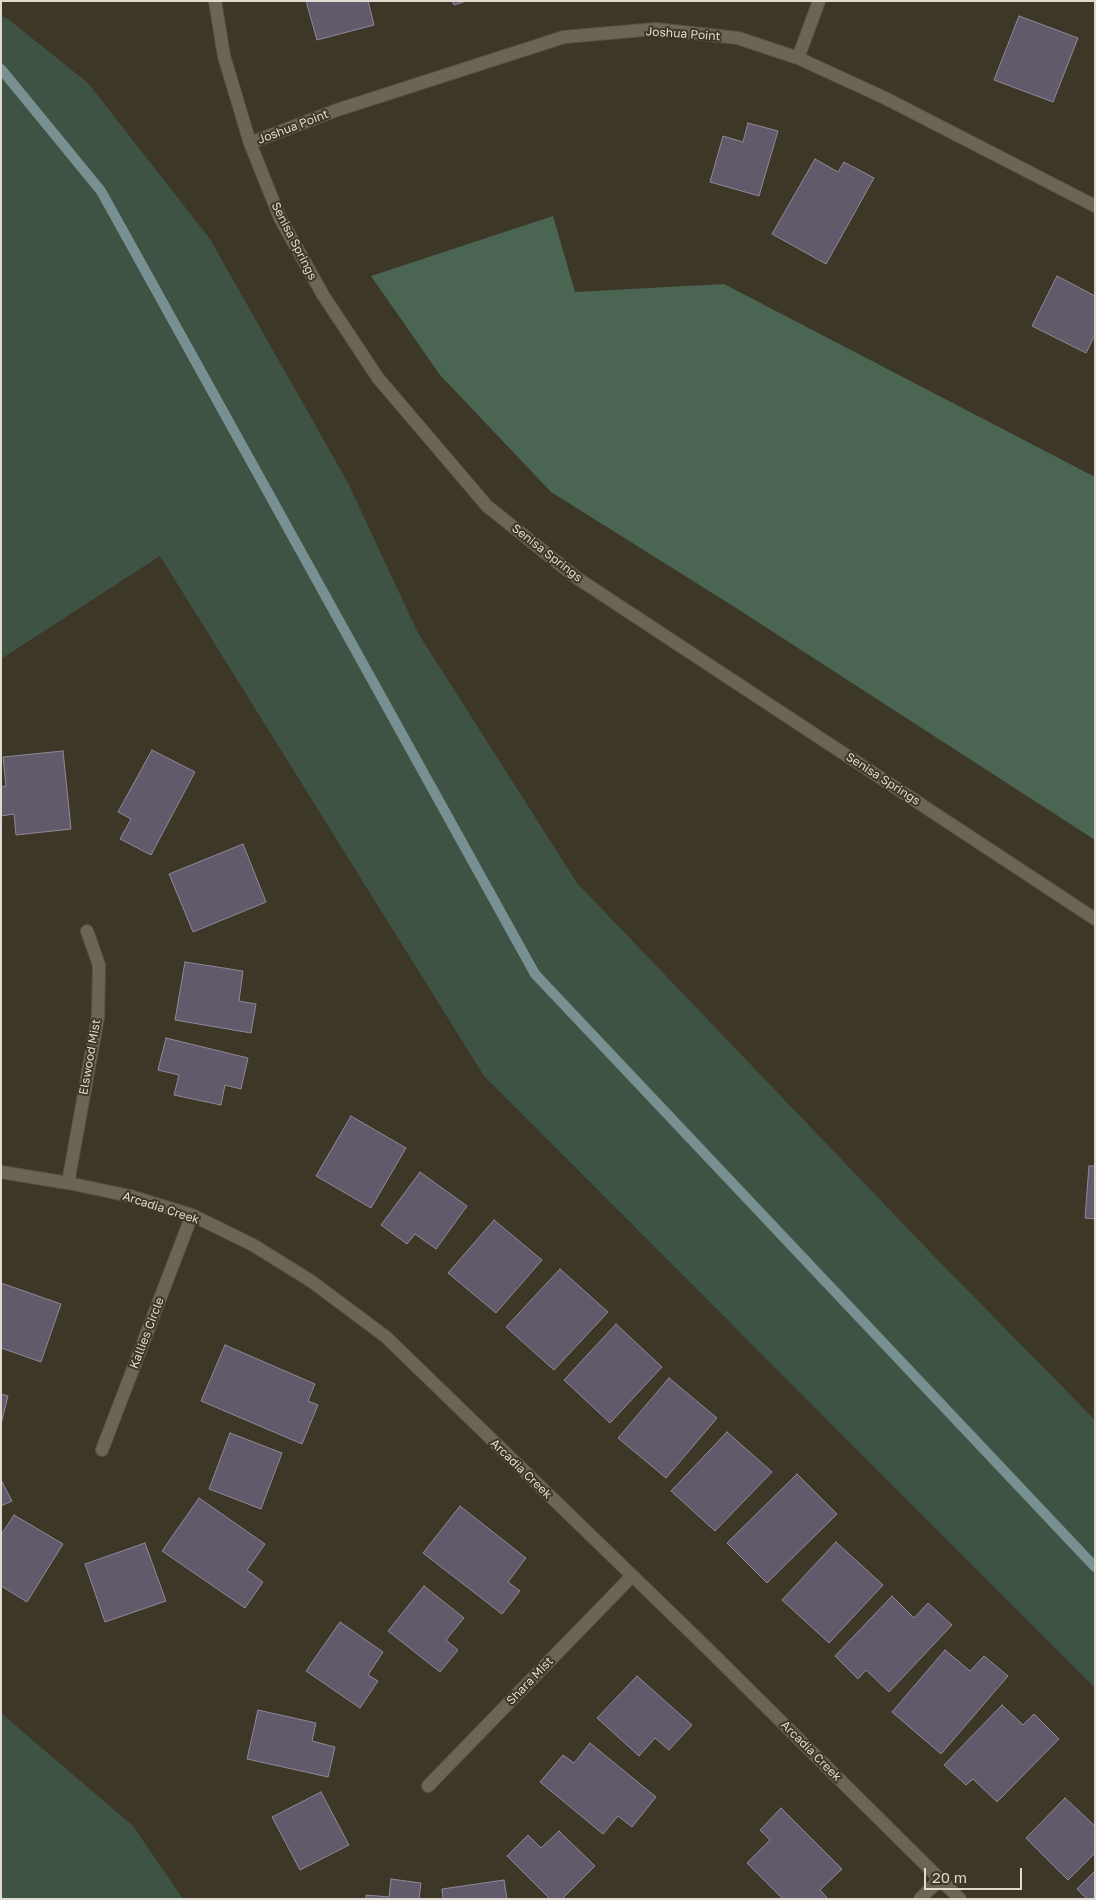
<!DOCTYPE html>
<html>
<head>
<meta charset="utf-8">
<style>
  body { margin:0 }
  #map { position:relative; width:1096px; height:1900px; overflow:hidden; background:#3d3727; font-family:"Golos Text",sans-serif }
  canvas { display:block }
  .frame { position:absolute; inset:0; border:2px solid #dfdbd1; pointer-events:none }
  .scale { position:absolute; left:924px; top:1868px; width:98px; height:22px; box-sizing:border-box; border:2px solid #dfdbd1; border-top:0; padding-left:6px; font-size:15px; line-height:18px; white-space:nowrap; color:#dfdbd1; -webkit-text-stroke:4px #3d3727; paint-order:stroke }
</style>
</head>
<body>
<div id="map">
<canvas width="1096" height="1900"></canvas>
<div class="frame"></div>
<div class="scale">20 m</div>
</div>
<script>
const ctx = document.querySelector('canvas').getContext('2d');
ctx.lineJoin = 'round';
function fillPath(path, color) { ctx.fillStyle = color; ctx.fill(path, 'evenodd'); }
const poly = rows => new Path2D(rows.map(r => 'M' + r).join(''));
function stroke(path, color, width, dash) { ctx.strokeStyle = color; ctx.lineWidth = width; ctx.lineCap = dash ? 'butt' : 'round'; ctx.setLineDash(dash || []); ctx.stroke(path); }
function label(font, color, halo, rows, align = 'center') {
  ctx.font = font + ' "Golos Text",sans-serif'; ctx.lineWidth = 4; ctx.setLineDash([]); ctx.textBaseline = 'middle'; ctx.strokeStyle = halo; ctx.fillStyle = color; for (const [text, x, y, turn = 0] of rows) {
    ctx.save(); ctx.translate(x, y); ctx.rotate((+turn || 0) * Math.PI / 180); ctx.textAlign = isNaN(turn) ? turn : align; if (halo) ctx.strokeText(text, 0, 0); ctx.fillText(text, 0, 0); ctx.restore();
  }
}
fillPath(poly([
  [1,16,8,19,88,83,210,239,348,483,418,633,577,883,932,1254,1095,1420,1095,1688,484,1076,160,556,1,659],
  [1,1713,133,1826,183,1899,1,1899]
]), '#3e5344');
fillPath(poly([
  [553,216,575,292,724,284,1095,477,1095,840,733,606,551,492,440,375,371,276]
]), '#4b6553');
stroke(poly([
  [1,69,101,191,535,974,1095,1567]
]), '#789091', 10);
const building = poly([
  [306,1,368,1,374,25,317,40,306,1],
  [452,1,466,1,454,5,452,1],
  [1019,16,1078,38,1053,102,994,80,1019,16],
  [748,123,778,131,759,196,710,182,723,136,743,142,748,123],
  [815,159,838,172,844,162,874,178,826,264,772,234,815,159],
  [1057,276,1095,296,1095,335,1086,353,1032,326,1057,276],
  [152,750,195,772,151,855,120,839,131,819,118,812,152,750],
  [63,751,71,829,16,835,14,814,1,816,1,787,6,786,3,757,63,751],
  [243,844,266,902,193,932,169,874,243,844],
  [185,962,243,971,239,1001,256,1004,251,1033,175,1020,185,962],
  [166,1038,248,1058,241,1089,225,1085,221,1105,174,1095,179,1075,158,1070,166,1038],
  [351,1116,406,1148,371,1208,316,1176,351,1116],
  [1089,1166,1095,1166,1095,1219,1085,1218,1089,1166],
  [420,1172,467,1206,436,1249,415,1234,407,1244,381,1225,420,1172],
  [494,1220,542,1260,496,1313,448,1273,494,1220],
  [560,1269,608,1312,554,1370,506,1327,560,1269],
  [1,1283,61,1304,41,1362,1,1348,1,1283],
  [616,1324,662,1367,610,1423,564,1380,616,1324],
  [225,1345,315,1384,308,1401,318,1405,302,1444,201,1401,225,1345],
  [669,1378,717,1418,666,1478,618,1438,669,1378],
  [1,1394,8,1396,1,1424,1,1394],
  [727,1432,772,1472,715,1531,671,1491,727,1432],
  [230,1433,282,1453,261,1509,209,1489,230,1433],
  [797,1474,837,1514,767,1583,727,1543,797,1474],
  [1,1480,12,1501,1,1506,1,1480],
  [199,1498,265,1544,247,1570,263,1582,245,1608,162,1551,199,1498],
  [460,1506,526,1558,508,1582,520,1591,502,1614,423,1553,460,1506],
  [14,1515,63,1544,27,1602,1,1586,1,1535,14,1515],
  [836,1542,883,1585,829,1643,782,1600,836,1542],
  [145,1543,166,1601,105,1622,85,1564,145,1543],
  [424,1586,464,1618,446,1640,458,1650,440,1672,388,1631,424,1586],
  [892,1596,914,1618,928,1603,952,1625,889,1692,866,1670,858,1679,835,1656,892,1596],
  [340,1622,383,1652,368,1675,378,1681,360,1708,306,1671,340,1622],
  [945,1650,970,1671,984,1656,1008,1676,941,1754,892,1712,945,1650],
  [637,1676,692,1725,669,1750,655,1738,639,1756,597,1718,637,1676],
  [1002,1705,1023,1725,1034,1714,1059,1739,997,1802,973,1779,966,1785,944,1765,1002,1705],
  [258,1710,316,1723,312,1741,335,1747,328,1777,247,1759,258,1710],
  [590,1743,656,1797,632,1827,618,1816,603,1834,540,1782,563,1755,574,1763,590,1743],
  [321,1792,349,1845,300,1870,272,1817,321,1792],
  [1065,1798,1095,1826,1095,1853,1068,1880,1026,1838,1065,1798],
  [781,1808,842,1869,820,1890,828,1899,783,1899,747,1863,770,1840,760,1830,781,1808],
  [559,1831,595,1866,562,1899,550,1899,507,1856,528,1835,541,1848,559,1831],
  [1095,1871,1095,1899,1087,1899,1077,1889,1095,1871],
  [391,1879,421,1883,419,1899,366,1899,366,1895,389,1897,391,1879],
  [504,1880,507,1899,443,1899,442,1889,504,1880]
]);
fillPath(building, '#615a6a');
stroke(building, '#90889a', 1);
const minor = poly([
  [215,1,224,56,250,143,280,218,323,295,378,378,487,506,577,578,1095,919],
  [798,58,819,1],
  [250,143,337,110,564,37,655,29,738,38,798,58,885,98,1095,206],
  [1,1172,68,1183,130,1196,192,1215,253,1245,311,1281,386,1337,708,1649,960,1899],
  [68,1183,98,1017,99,965,87,931],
  [102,1450,192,1215],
  [428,1786,632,1576],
  [920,1899,940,1879]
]);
stroke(minor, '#585345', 14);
stroke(minor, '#6c6554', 12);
label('12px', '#dfdbd1', '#3d3727', [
  ["Joshua Point",683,34,4],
  ["Joshua Point",293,127,-21],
  ["Senisa Springs",294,241,63],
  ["Senisa Springs",547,553,38],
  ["Senisa Springs",883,779,33],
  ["Elswood Mist",90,1057,-80],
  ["Arcadia Creek",161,1208,18],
  ["Kallies Circle",147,1333,-69],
  ["Arcadia Creek",521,1469,44],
  ["Shara Mist",530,1681,-46],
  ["Arcadia Creek",811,1751,45]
]);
</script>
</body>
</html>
